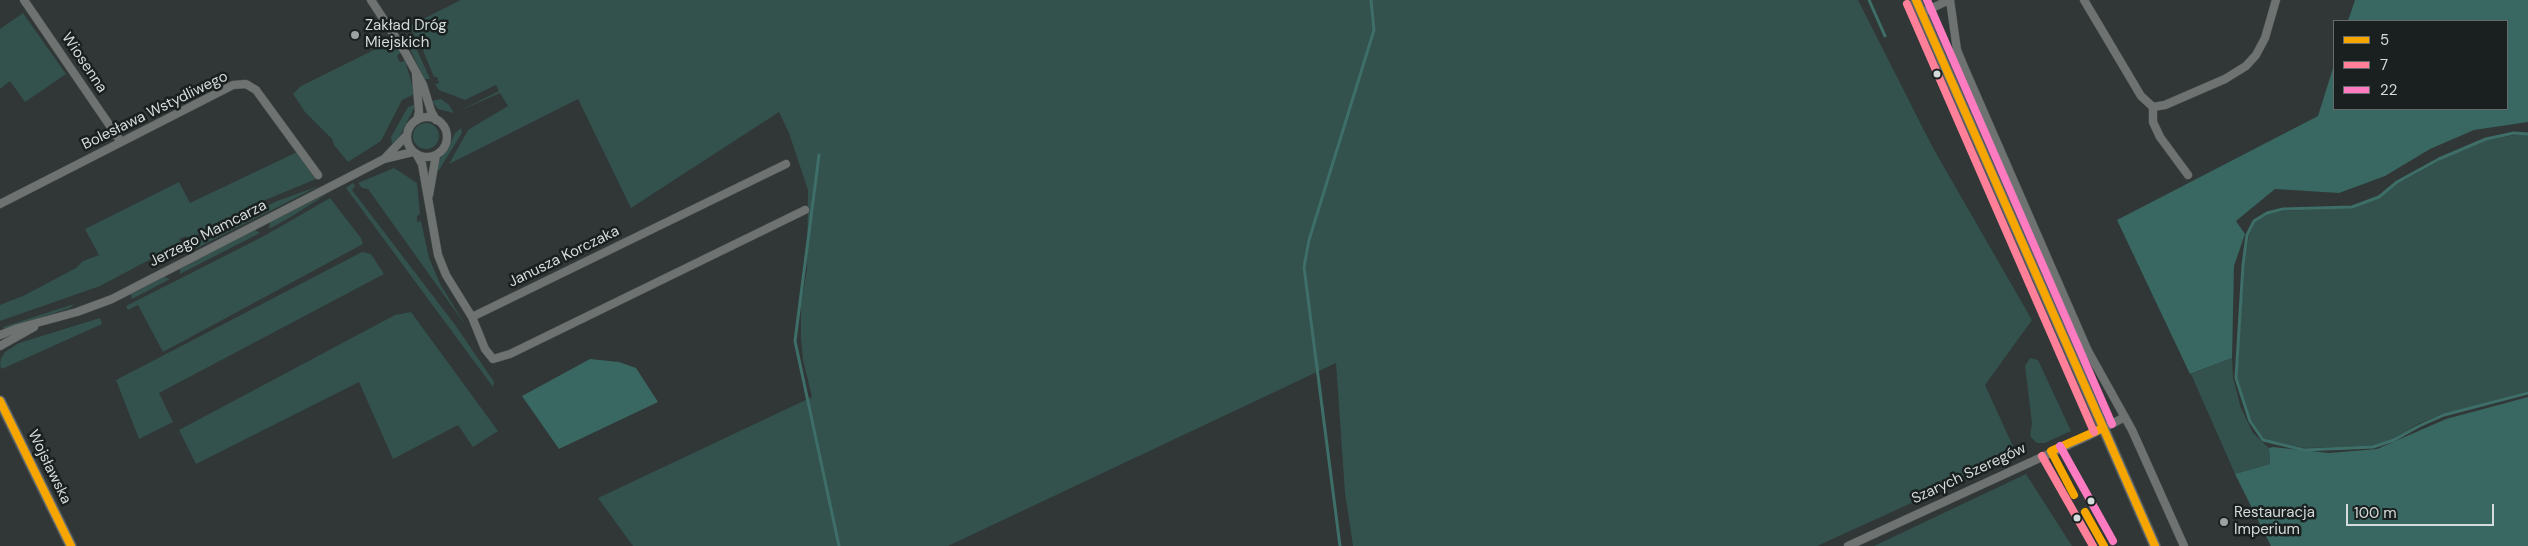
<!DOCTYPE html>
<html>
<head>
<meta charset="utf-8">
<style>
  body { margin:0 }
  #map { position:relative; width:2528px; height:546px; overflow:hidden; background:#303736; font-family:"DM Sans",sans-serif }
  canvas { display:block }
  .legend { position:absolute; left:2333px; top:20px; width:175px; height:90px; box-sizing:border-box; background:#1a201f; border:1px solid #646b6a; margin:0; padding:6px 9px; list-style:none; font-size:15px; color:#d4dcdb }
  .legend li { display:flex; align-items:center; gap:10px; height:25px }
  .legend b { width:25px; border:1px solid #646b6a }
  .scale { position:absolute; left:2346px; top:504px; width:148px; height:22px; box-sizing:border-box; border:2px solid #d4dcdb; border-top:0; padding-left:6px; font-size:15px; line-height:18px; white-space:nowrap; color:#d4dcdb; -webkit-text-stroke:4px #1a201f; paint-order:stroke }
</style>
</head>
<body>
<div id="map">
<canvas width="2528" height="546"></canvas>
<ul class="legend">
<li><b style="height:6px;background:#f7a600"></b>5</li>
<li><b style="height:6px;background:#ff8098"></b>7</li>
<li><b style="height:6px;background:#fe7ac1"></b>22</li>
</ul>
<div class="scale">100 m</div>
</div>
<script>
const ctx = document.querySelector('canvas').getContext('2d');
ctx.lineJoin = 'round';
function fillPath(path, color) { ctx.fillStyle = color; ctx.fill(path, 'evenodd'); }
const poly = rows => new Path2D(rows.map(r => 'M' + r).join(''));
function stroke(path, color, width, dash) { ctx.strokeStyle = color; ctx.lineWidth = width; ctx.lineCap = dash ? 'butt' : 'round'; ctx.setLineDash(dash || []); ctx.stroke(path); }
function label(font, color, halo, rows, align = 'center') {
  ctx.font = font + ' "DM Sans",sans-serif'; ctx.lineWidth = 5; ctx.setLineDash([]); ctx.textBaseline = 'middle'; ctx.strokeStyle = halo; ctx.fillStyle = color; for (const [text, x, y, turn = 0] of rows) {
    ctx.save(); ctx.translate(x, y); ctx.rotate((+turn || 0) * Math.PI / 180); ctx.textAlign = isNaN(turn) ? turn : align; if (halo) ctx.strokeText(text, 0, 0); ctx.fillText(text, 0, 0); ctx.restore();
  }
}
fillPath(poly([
  [461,0,1858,0,1933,148,2032,320,1985,385,2017,455,1817,546,1353,546,1345,493,1336,363,948,546,633,546,598,498,812,397,803,360,801,338,801,304,807,269,808,190,789,133,779,112,631,208,578,99,449,164,468,130,508,106,500,93,459,111,499,91,496,85,465,100,439,90,435,84,439,83,437,77,434,77,422,48,409,26],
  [23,13,66,74,25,102,10,81,0,89,0,29],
  [408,34,417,50,430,79,424,79,405,38],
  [394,40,401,52,397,56,400,62,405,61,415,94,402,100,381,141,348,162,334,145,332,139,305,112,293,94,301,86],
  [441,99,449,105,454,113,438,109,432,101],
  [416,104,399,138,392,144,391,137,408,107],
  '413 136a13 13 0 1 1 26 0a13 13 0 1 1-26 0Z',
  [461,128,462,133,439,170,435,171,437,163,449,147,455,133],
  [2515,135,2528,135,2528,391,2444,414,2418,424,2394,439,2373,446,2304,448,2264,439,2251,420,2237,377,2244,265,2249,235,2255,222,2267,214,2283,211,2353,208,2379,198,2398,183,2440,160,2487,140],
  [295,153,298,153,316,179,263,201,188,240,186,236,179,239,181,243,100,286,0,321,0,305,25,295,76,268,83,261,99,255,85,229,179,182,190,203],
  [394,168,417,183,420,214,417,216,417,222,421,221,429,258,440,284,466,326,368,189,362,188,358,183],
  [353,183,355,186,352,190,456,326,494,382,493,387,346,188],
  [319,186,197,248,191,245,277,201],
  [327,194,289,218,269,229,270,222],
  [330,198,361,238,363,244,163,352,138,305,128,310,126,306,264,236],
  [255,230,260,233,180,274,180,268],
  [362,252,371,254,384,274,159,393,173,422,139,439,116,380],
  [164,277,170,279,132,299,131,294],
  [74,304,70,308,4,329,3,327],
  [411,312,498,431,473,447,458,425,393,459,359,382,196,464,179,430,395,315],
  [100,318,102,324,2,369,0,365,1,358,5,352,19,343],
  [2030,358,2038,360,2071,431,2045,443,2037,443,2030,436,2032,423,2025,366],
  [2232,358,2233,378,2241,408,2253,433,2269,448,2270,464,2235,474,2191,374],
  [2026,474,2072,546,1874,546]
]), '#33514d');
fillPath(poly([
  [2355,0,2528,0,2528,122,2474,130,2430,149,2385,176,2339,193,2275,189,2236,221,2245,234,2234,266,2232,358,2190,374,2117,220,2318,116,2334,65,2334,109,2507,109,2507,21,2348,21],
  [590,359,619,362,636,368,658,402,559,449,522,396],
  [2528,397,2528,546,2271,546,2235,474,2270,464,2269,448,2273,447,2329,453,2377,449,2446,419]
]), '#396762');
stroke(poly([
  [1869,0,1885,36],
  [2528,134,2514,133,2486,139,2439,159,2397,182,2379,197,2352,207,2283,209,2267,213,2254,221,2247,235,2243,265,2236,378,2250,421,2263,440,2304,450,2373,447,2394,440,2419,426,2444,415,2528,393],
  [819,155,795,341,839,546],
  [1340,546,1304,267,1309,240,1374,30,1371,0]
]), '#3e6e68', 3);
const minor = poly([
  [24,0,121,142],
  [371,0,405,52,423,85,431,111,436,120],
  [1950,0,1957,50,1964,67,2088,351,2132,430,2184,546],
  [2084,0,2141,96,2153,107,2153,122,2160,137,2188,175],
  [1922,13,1949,0],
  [416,75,419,112,417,120],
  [2153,107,2165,105,2225,79,2246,66,2256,55,2265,38,2276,0],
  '407 137a20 20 0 1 1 40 0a20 20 0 1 1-40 0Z',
  [417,155,422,164,438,255,446,275,472,317,485,349,493,359,510,354,805,210],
  [384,159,407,135],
  [429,195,436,155],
  [0,204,233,85,246,84,256,90,318,175],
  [472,317,786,164],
  [0,335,18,328,77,312,112,299,384,159,413,152],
  [0,346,34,327],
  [1848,546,2090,435,2125,417]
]);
const tertiary = poly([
  [1916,0,2155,546],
  [0,401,71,546]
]);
stroke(minor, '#4d5453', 9);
stroke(tertiary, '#4d5453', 12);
stroke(minor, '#6e7372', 8);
stroke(tertiary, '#6e7372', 10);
stroke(poly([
  [1916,0,2155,546],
  [0,401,71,546],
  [2074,495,2051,451,2103,428],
  [2085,512,2104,546]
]), '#f7a600', 8);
stroke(poly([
  [1907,4,2094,432],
  [2042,456,2093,546]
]), '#ff8098', 8);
stroke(poly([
  [1927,0,2112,424],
  [2060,446,2113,541]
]), '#fe7ac1', 8);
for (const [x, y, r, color] of [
  [355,35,5,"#9ba2a1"],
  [1937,74,4.5,"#d4dcdb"],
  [2091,501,4.5,"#d4dcdb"],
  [2077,518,4.5,"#d4dcdb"],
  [2224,522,5,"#9ba2a1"]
]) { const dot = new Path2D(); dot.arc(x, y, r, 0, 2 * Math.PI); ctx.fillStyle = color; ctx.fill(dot); stroke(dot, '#1a201f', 2); }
label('15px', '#d4dcdb', '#1a201f', [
  ["Zakład Dróg",365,26],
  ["Miejskich",365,43],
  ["Restauracja",2234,513],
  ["Imperium",2234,530]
], 'left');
label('15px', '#d4dcdb', '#1a201f', [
  ["Wiosenna",84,63,56],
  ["Bolesława Wstydliwego",155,111,-26],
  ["Jerzego Mamcarza",208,234,-27],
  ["Janusza Korczaka",564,257,-26],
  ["Wojsławska",49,467,64],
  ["Szarych Szeregów",1969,474,-25]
]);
</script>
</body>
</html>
